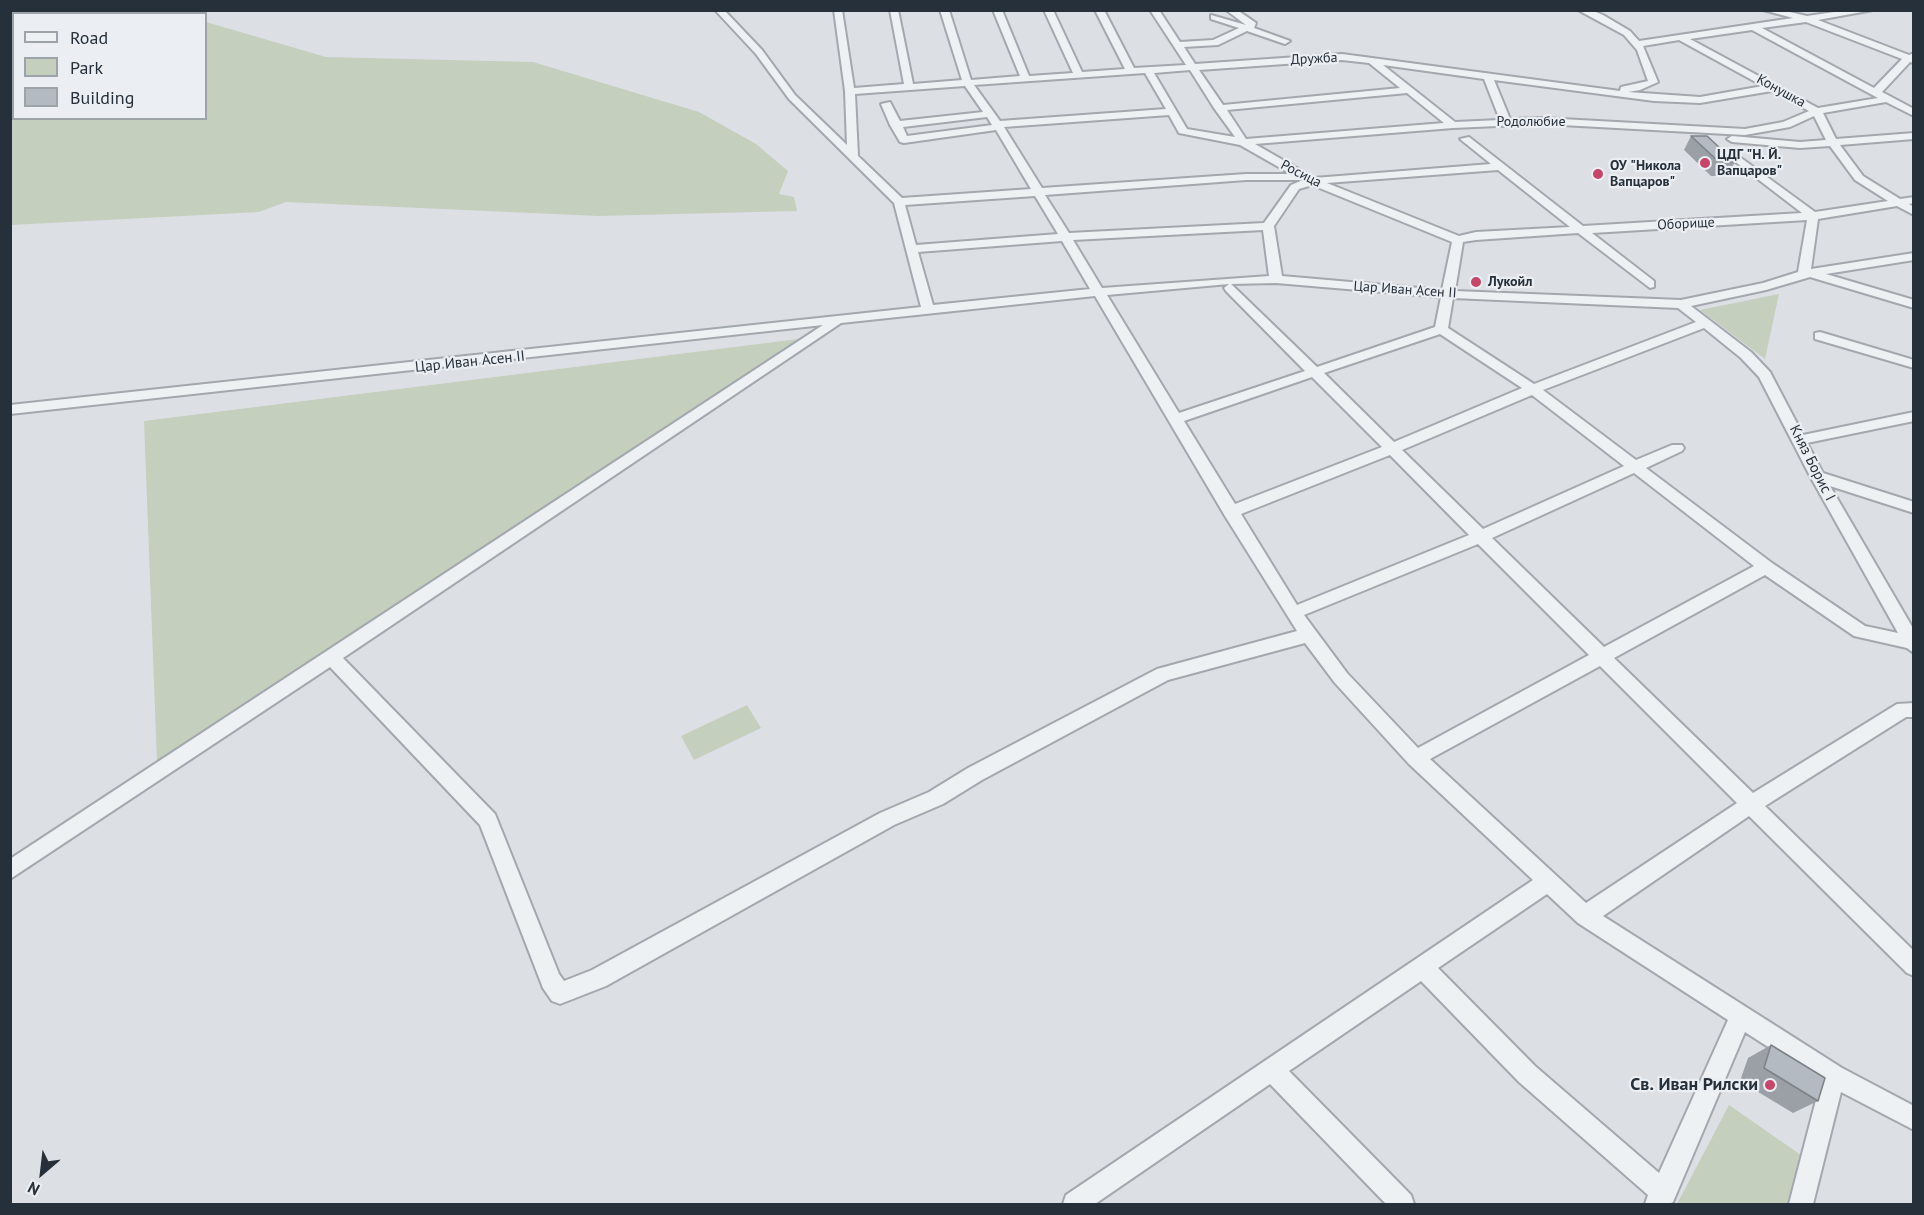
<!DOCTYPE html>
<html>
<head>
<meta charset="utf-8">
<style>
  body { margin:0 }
  #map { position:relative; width:1924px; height:1215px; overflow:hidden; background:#dce0e5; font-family:"PT Sans",sans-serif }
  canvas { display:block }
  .frame { position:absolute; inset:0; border:12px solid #26303a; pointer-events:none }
  .legend { position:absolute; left:12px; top:12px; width:195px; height:108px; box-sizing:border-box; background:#ebeff3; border:2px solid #9ca3a9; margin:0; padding:8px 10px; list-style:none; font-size:18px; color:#26303a }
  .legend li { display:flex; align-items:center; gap:12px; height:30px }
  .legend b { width:30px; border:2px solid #9ca3a9 }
  .north { position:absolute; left:12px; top:1143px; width:60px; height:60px; -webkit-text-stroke:4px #ebeff3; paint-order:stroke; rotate:208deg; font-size:16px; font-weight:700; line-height:24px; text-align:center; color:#26303a }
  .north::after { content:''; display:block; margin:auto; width:21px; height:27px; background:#26303a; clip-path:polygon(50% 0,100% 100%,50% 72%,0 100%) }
</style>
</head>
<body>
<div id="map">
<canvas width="1924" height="1215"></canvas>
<div class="frame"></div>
<ul class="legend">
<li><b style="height:8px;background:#eef1f4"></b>Road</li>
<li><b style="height:16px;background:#c4cfbd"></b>Park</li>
<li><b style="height:16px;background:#b3bac1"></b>Building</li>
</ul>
<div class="north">N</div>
</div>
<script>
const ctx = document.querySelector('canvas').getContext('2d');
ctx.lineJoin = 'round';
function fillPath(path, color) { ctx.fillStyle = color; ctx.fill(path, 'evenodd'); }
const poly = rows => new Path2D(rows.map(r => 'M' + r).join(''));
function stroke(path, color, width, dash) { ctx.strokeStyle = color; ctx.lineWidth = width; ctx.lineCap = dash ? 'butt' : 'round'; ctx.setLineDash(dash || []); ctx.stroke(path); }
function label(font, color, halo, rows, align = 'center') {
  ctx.font = font + ' "PT Sans",sans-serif'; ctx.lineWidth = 4.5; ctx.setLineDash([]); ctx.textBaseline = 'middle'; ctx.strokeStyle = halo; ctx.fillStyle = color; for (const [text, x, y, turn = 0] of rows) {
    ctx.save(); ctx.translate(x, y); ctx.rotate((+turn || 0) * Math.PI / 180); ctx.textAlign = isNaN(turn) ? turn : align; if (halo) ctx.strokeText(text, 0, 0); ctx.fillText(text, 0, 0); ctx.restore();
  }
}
fillPath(poly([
  [10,21,14,21,14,118,206,118,206,22,326,57,533,62,699,112,756,144,788,171,779,194,794,197,797,211,598,216,286,202,259,212,11,225],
  [1779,294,1765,359,1700,310],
  [814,337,157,762,144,421],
  [747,705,761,728,694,760,681,736],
  [1729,1105,1811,1162,1796,1204,1677,1204]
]), '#c4cfbd');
const minor = poly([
  [715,10,724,10,762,50,795,95,847,145,845,91,834,10,842,10,854,88,904,84,890,10,898,10,913,84,962,80,940,10,949,10,971,80,1020,76,993,10,1002,10,1029,76,1073,73,1044,10,1053,10,1082,72,1125,69,1095,10,1104,10,1134,68,1186,65,1150,10,1159,10,1180,42,1213,40,1239,28,1211,19,1211,15,1246,25,1226,10,1237,10,1256,23,1254,28,1290,41,1285,44,1247,31,1218,45,1184,47,1195,64,1342,54,1620,91,1621,87,1648,81,1637,50,1624,35,1578,10,1591,10,1603,15,1630,31,1639,41,1793,18,1763,10,1781,10,1807,16,1848,10,1873,10,1818,20,1909,55,1914,53,1914,63,1910,62,1882,92,1914,109,1914,116,1886,102,1823,113,1836,139,1914,133,1914,139,1840,145,1863,176,1900,199,1914,197,1914,203,1909,204,1914,207,1914,215,1897,206,1818,219,1811,269,1914,253,1914,260,1826,274,1914,300,1914,308,1810,277,1766,290,1691,306,1751,352,1770,372,1803,435,1914,412,1914,421,1807,443,1823,473,1914,502,1914,513,1830,486,1914,630,1914,653,1907,648,1854,636,1765,575,1614,658,1753,793,1897,704,1914,703,1914,717,1906,717,1765,806,1914,951,1914,976,1907,973,1749,816,1603,916,1842,1068,1914,1106,1914,1130,1841,1092,1813,1204,1789,1204,1821,1081,1745,1032,1673,1202,1669,1204,1645,1204,1648,1195,1519,1082,1421,981,1289,1071,1411,1195,1414,1204,1386,1204,1270,1084,1095,1204,1063,1204,1066,1195,1533,880,1409,764,1335,683,1305,643,1168,680,982,780,943,804,894,825,606,986,560,1004,552,1001,543,988,480,825,330,667,10,879,10,859,823,325,10,414,10,405,921,307,894,203,789,99,756,54,715,10],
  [1806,22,1902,59,1874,88,1762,28,1806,22],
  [1752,30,1878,98,1818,108,1690,39,1752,30],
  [1679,40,1763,86,1700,97,1628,92,1640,90,1658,82,1643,46,1679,40],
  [1342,60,1369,63,1400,88,1223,105,1199,70,1342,60],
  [1383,65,1484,79,1500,120,1455,122,1383,65],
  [1190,70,1214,108,1235,137,1187,129,1154,73,1190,70],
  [1145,73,1166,109,1000,121,974,85,1145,73],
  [1494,80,1654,101,1700,103,1772,91,1809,111,1783,122,1745,129,1543,118,1510,119,1494,80],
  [965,86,983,112,900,121,890,102,881,104,890,125,900,142,904,143,996,130,1031,189,902,198,858,156,855,94,965,86],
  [1407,93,1444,123,1246,139,1227,110,1407,93],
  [1169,115,1179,133,1240,145,1291,174,1246,174,1042,188,1004,127,1169,115],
  [1814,116,1826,140,1800,142,1732,136,1727,139,1732,142,1800,148,1830,146,1855,180,1888,201,1815,212,1737,155,1733,156,1733,160,1802,213,1583,226,1469,137,1460,139,1491,164,1314,178,1255,144,1453,128,1543,124,1745,135,1790,127,1814,116],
  [987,117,992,125,907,136,903,127,987,117],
  [1498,170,1570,227,1476,232,1459,236,1327,183,1498,170],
  [1246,180,1303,180,1291,185,1264,223,1069,233,1045,195,1246,180],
  [1312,185,1452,242,1442,290,1282,276,1274,226,1299,189,1312,185],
  [1035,196,1058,234,916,245,905,205,1035,196],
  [1807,220,1798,272,1763,283,1681,300,1455,291,1463,242,1476,240,1578,233,1650,288,1654,287,1654,281,1592,233,1807,220],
  [1263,230,1269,276,1102,288,1073,240,1263,230],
  [1062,241,1090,289,933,305,918,252,1062,241],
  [1276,283,1441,297,1435,327,1317,367,1231,284,1276,283],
  [1229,284,1224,288,1226,291,1305,371,1179,413,1107,295,1229,284],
  [1095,296,1225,516,1297,631,1157,669,968,768,929,792,880,813,592,970,564,981,559,974,495,814,343,658,841,323,1095,296],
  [1453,298,1678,308,1696,322,1534,384,1448,328,1453,298],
  [1704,328,1741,358,1759,377,1810,476,1898,633,1865,626,1772,563,1646,468,1682,451,1684,448,1682,445,1672,445,1636,460,1543,390,1704,328],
  [1440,334,1522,388,1394,442,1324,373,1440,334],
  [1312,377,1382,447,1235,504,1184,421,1312,377],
  [1532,395,1624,466,1483,529,1402,450,1532,395],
  [1390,455,1469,535,1297,605,1241,514,1390,455],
  [1634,473,1754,566,1604,647,1492,538,1634,473],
  [1478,544,1589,655,1418,748,1347,673,1304,615,1478,544],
  [1600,666,1737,803,1586,903,1430,759,1600,666],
  [1547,894,1578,923,1728,1020,1659,1173,1535,1066,1438,968,1547,894],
  [1820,332,1914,360,1914,368,1815,339,1815,333,1820,332]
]);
stroke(minor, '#a2a8ae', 4);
fillPath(minor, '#eef1f4');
fillPath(poly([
  [1691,136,1735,162,1727,176,1711,176,1684,150],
  [1771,1045,1818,1101,1793,1113,1740,1081,1748,1058]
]), '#9aa0a6');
const building = poly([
  [1691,136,1707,136,1735,162,1719,162,1691,136],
  [1771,1045,1825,1078,1818,1101,1764,1068,1771,1045]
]);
fillPath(building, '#b3bac1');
stroke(building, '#7d8287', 1.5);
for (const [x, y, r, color] of [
  [1705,163,6,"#c64568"],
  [1598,174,6,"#c64568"],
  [1476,282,6,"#c64568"],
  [1770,1085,6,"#c64568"]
]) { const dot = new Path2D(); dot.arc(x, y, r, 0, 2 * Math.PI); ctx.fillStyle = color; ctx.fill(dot); stroke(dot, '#ebeff3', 2); }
label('14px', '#26303a', '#ebeff3', [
  ["Дружба",1314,59,-3],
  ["Конушка",1781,91,29],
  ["Родолюбие",1531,122],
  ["Росица",1301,174,27],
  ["Оборище",1686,224,-3],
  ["Цар Иван Асен II",1405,290,4]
]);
label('bold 14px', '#26303a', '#ebeff3', [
  ["ЦДГ \"Н. Й.",1717,155],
  ["Вапцаров\"",1717,171],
  ["ОУ \"Никола",1610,166],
  ["Вапцаров\"",1610,182],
  ["Лукойл",1488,282]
], 'left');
label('15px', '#26303a', '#ebeff3', [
  ["Цар Иван Асен II",470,362,-6],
  ["Княз Борис I",1812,463,63]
]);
label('bold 18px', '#26303a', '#ebeff3', [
  ["Св. Иван Рилски",1758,1085]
], 'right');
</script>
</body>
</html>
